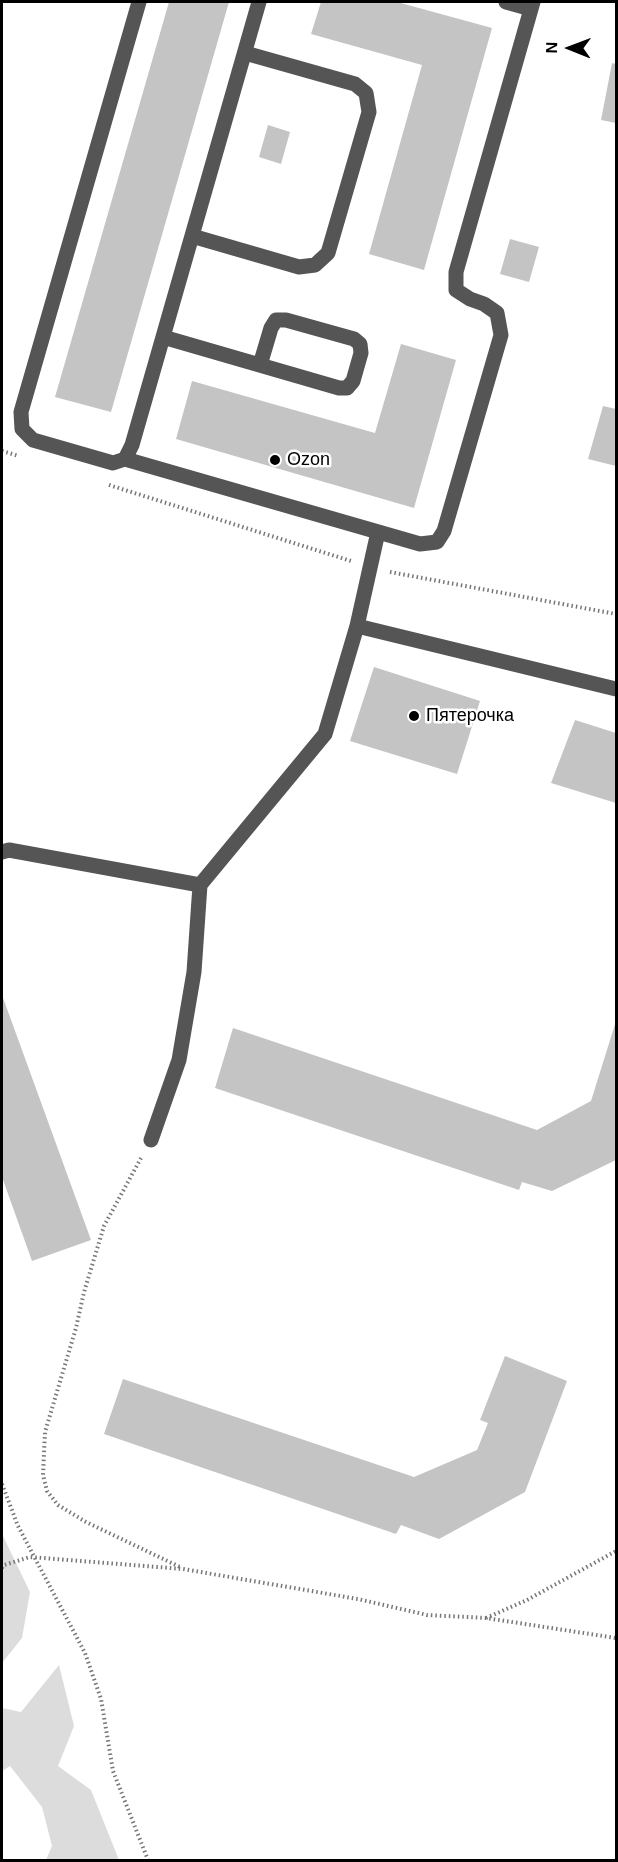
<!DOCTYPE html>
<html>
<head>
<meta charset="utf-8">
<style>
  body { margin:0 }
  #map { position:relative; width:618px; height:1862px; overflow:hidden; background:#fff; font-family:Arial,sans-serif }
  canvas { display:block }
  .frame { position:absolute; inset:0; border:3px solid #000; pointer-events:none }
  .north { position:absolute; left:540px; top:18px; width:60px; height:60px; -webkit-text-stroke:4px #fff; paint-order:stroke; rotate:271deg; font-size:16px; font-weight:700; line-height:24px; text-align:center; color:#000 }
  .north::after { content:''; display:block; margin:auto; width:21px; height:27px; background:#000; clip-path:polygon(50% 0,100% 100%,50% 72%,0 100%) }
</style>
</head>
<body>
<div id="map">
<canvas width="618" height="1862"></canvas>
<div class="frame"></div>
<div class="north">N</div>
</div>
<script>
const ctx = document.querySelector('canvas').getContext('2d');
ctx.lineJoin = 'round';
function fillPath(path, color) { ctx.fillStyle = color; ctx.fill(path, 'evenodd'); }
const poly = rows => new Path2D(rows.map(r => 'M' + r).join(''));
function stroke(path, color, width, dash) { ctx.strokeStyle = color; ctx.lineWidth = width; ctx.lineCap = dash ? 'butt' : 'round'; ctx.setLineDash(dash || []); ctx.stroke(path); }
function label(font, color, halo, rows, align = 'center') {
  ctx.font = font + ' Arial,sans-serif'; ctx.lineWidth = 5; ctx.setLineDash([]); ctx.textBaseline = 'middle'; ctx.strokeStyle = halo; ctx.fillStyle = color; for (const [text, x, y, turn = 0] of rows) {
    ctx.save(); ctx.translate(x, y); ctx.rotate((+turn || 0) * Math.PI / 180); ctx.textAlign = isNaN(turn) ? turn : align; if (halo) ctx.strokeText(text, 0, 0); ctx.fillText(text, 0, 0); ctx.restore();
  }
}
fillPath(poly([
  [2,1534,30,1592,22,1638,2,1663],
  [59,1665,74,1726,58,1766,91,1790,119,1860,46,1860,52,1846,42,1807,10,1766,2,1771,2,1708,21,1712]
]), '#dcdcdc');
fillPath(poly([
  [169,2,229,2,111,412,55,397],
  [321,2,397,2,492,28,424,270,369,254,422,65,311,34],
  [612,63,616,64,616,123,601,120],
  [268,125,290,132,281,164,259,157],
  [510,239,539,247,529,282,500,274],
  [401,344,456,360,414,508,176,439,192,381,375,433],
  [603,406,616,409,616,466,588,459],
  [374,667,480,701,457,774,350,741],
  [575,720,616,733,616,803,551,783],
  [2,995,91,1240,32,1261,2,1177],
  [616,1021,616,1160,552,1191,522,1182,519,1190,215,1088,233,1028,537,1130,591,1101],
  [505,1356,567,1381,525,1492,439,1539,401,1525,396,1534,104,1434,123,1379,414,1477,477,1450,488,1423,480,1420]
]), '#c4c4c4');
stroke(poly([
  [2,451,19,456],
  [109,485,351,561],
  [390,572,616,614],
  [141,1158,104,1226,84,1292,76,1328,45,1432,43,1475,47,1491,58,1505,86,1522,180,1567],
  [2,1484,18,1526,85,1653,101,1699,113,1771,148,1860],
  [2,1568,4,1565,30,1557,183,1569,358,1599,427,1615,486,1618,616,1638],
  [486,1618,527,1600,616,1551]
]), '#777', 4, [1.5, 3]);
stroke(poly([
  [139,2,21,412,22,429,33,440,113,463,125,459,132,445,259,2],
  [506,2,531,9],
  [192,236,299,267,315,265,328,253,369,112,366,93,355,84,245,53],
  [163,337,339,388,347,388,353,381,361,353,360,344,354,339,286,320,276,320,271,328,260,365],
  [125,459,420,544,437,542,444,531,501,335,497,313,484,304,470,299,456,290,456,272,533,2],
  [357,626,378,532],
  [2,852,9,850,200,885],
  [151,1140,179,1060,194,972,200,885,325,734,357,626,616,689]
]), '#555', 15);
for (const [x, y, r, color] of [
  [275,460,6,"#000"],
  [414,716,6,"#000"]
]) { const dot = new Path2D(); dot.arc(x, y, r, 0, 2 * Math.PI); ctx.fillStyle = color; ctx.fill(dot); stroke(dot, '#fff', 2); }
label('18px', '#000', '#fff', [
  ["Ozon",287,460],
  ["Пятерочка",426,716]
], 'left');
</script>
</body>
</html>
